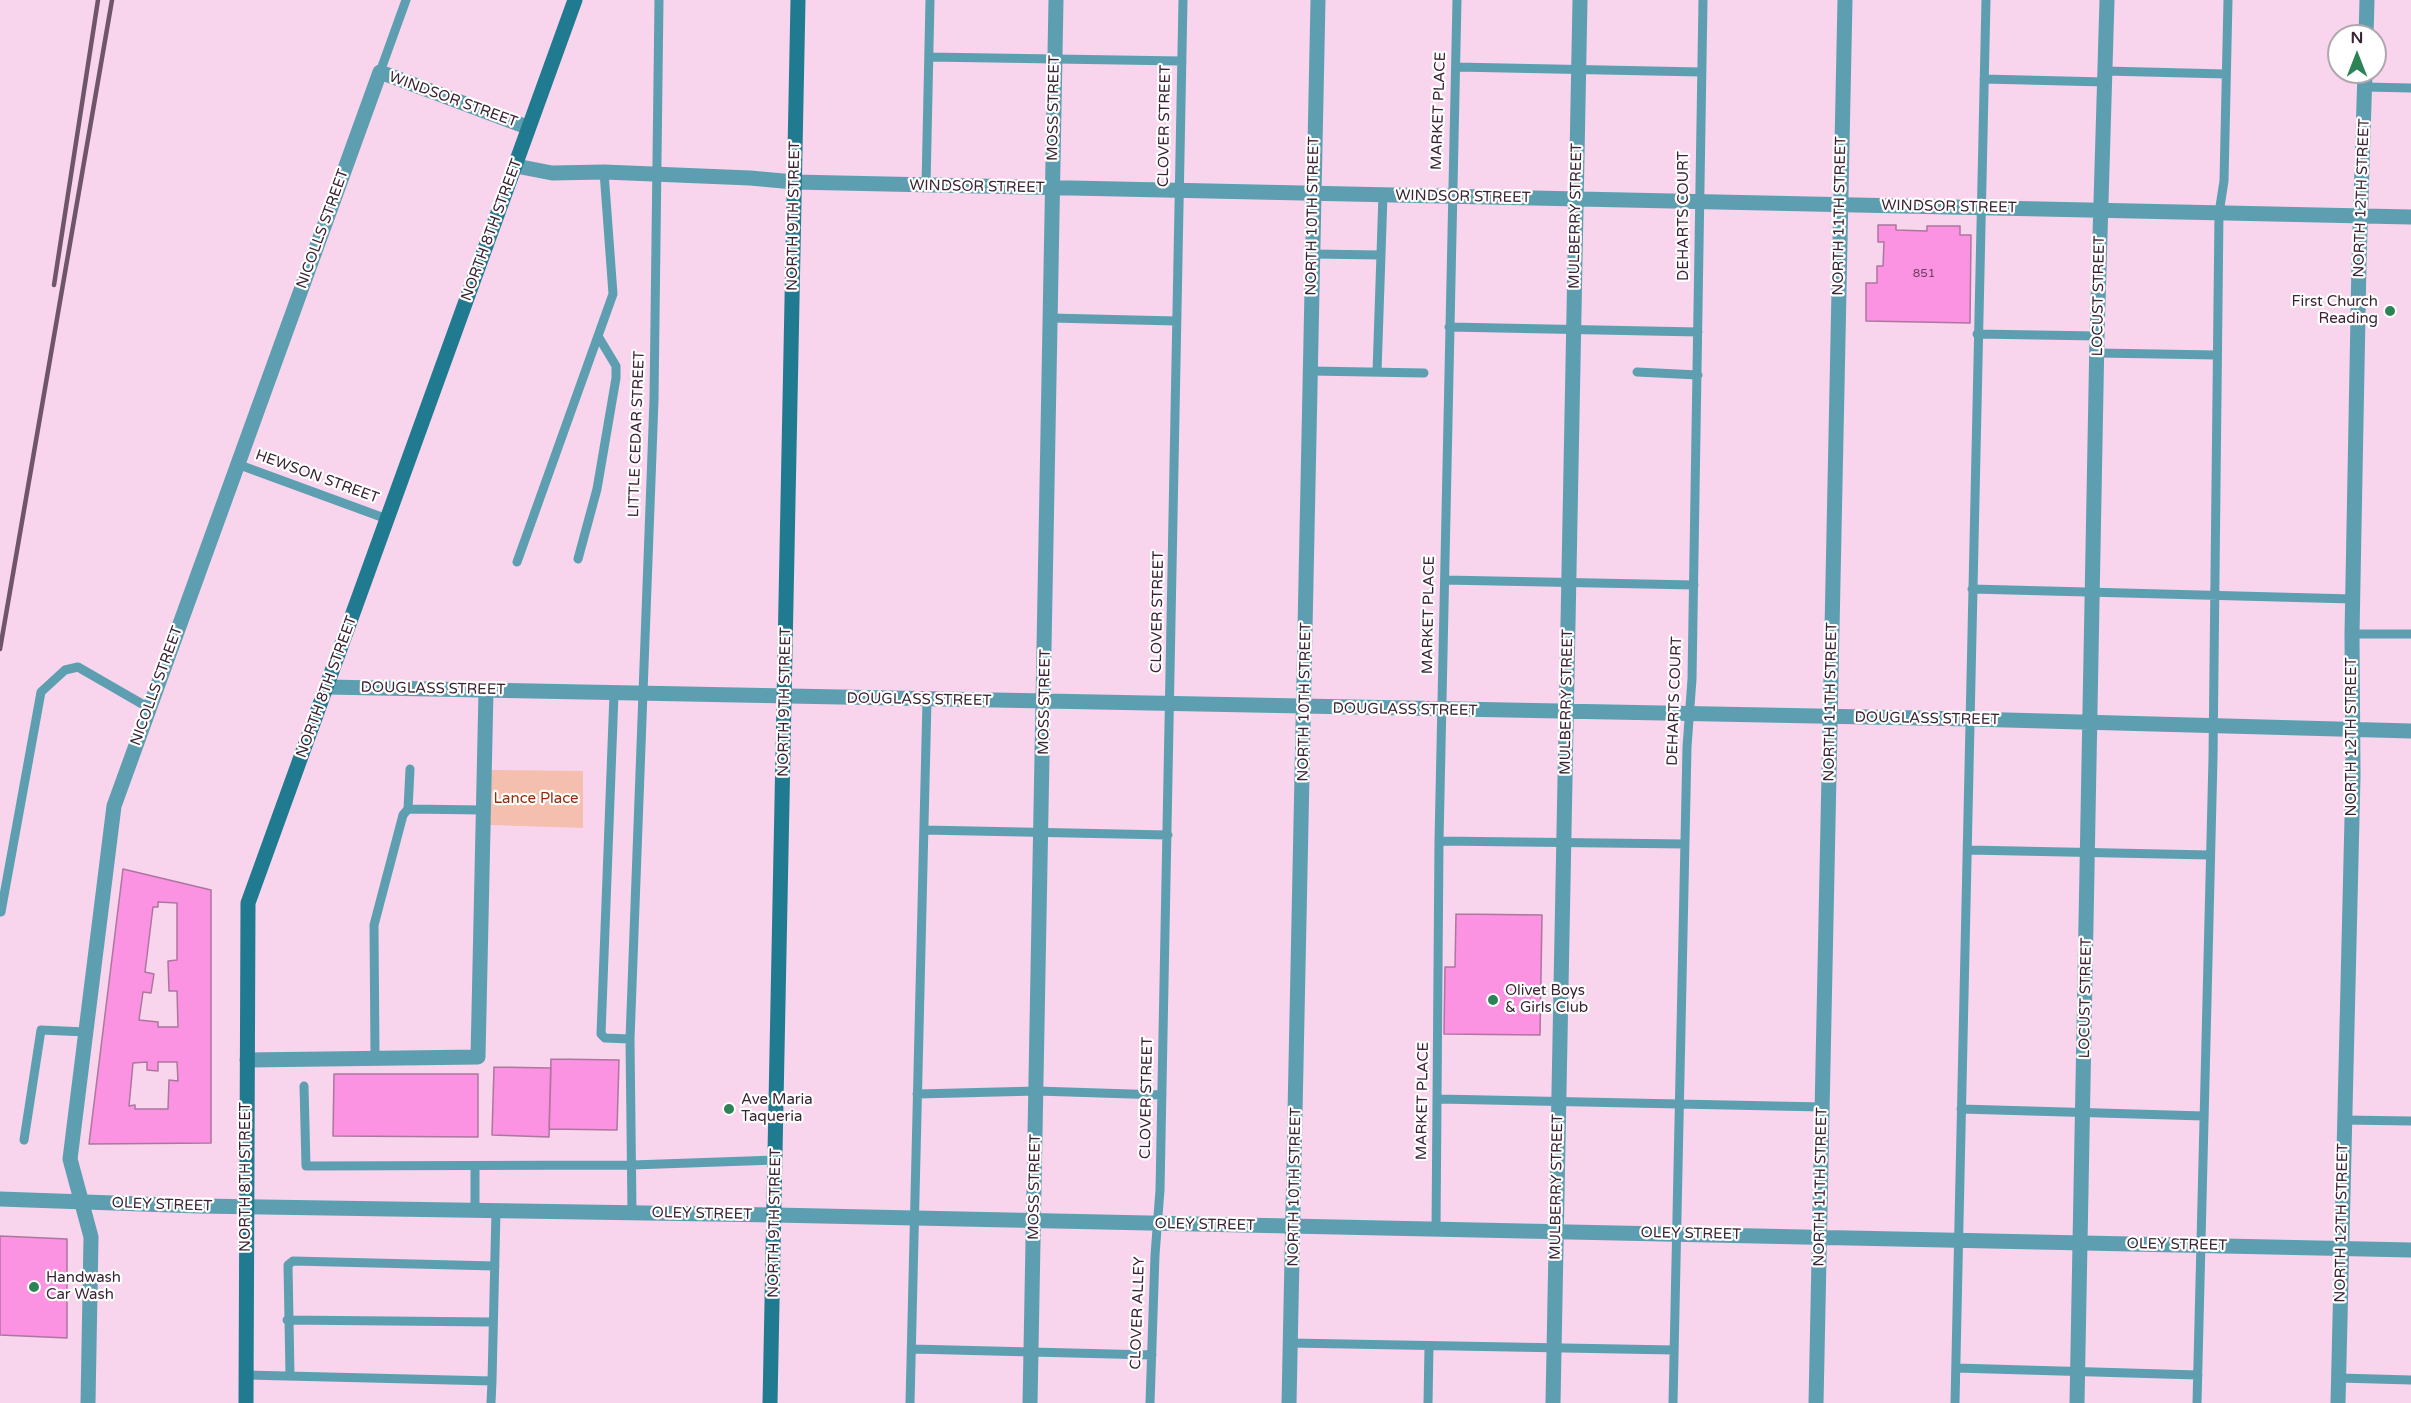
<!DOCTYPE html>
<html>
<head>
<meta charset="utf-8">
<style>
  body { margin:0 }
  #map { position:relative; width:2411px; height:1403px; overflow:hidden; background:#f8d4ed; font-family:"Varela Round",sans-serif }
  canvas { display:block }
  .north { position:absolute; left:2327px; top:24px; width:60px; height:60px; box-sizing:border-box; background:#fff; border:2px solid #b0a7ae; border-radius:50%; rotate:0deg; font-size:16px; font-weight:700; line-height:24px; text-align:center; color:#3a2334 }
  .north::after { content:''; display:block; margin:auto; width:21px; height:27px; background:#2e8356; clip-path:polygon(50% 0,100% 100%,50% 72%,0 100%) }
</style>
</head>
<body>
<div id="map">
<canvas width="2411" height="1403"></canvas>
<div class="north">N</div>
</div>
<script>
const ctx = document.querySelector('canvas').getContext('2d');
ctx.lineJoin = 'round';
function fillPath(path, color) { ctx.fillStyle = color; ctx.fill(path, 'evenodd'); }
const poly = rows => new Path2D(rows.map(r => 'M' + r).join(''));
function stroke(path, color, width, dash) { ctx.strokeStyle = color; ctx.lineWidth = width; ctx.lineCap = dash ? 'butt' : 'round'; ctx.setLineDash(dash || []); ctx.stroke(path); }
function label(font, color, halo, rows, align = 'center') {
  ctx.font = font + ' "Varela Round",sans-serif'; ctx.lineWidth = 4.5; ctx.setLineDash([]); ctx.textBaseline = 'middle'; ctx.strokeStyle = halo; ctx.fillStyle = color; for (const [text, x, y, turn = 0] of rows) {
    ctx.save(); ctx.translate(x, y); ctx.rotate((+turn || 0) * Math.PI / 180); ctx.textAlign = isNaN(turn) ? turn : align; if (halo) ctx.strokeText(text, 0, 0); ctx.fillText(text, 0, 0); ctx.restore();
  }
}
fillPath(poly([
  [491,770,583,771,583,828,490,825]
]), '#f5bfaf');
const building = poly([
  [1878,225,1896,225,1896,230,1927,231,1927,226,1960,226,1960,235,1971,235,1970,323,1866,321,1866,283,1877,283,1877,266,1883,266,1884,242,1878,242,1878,225],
  [123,869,211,890,211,1143,89,1144,123,869],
  [158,902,177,903,177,960,168,961,169,991,177,991,178,1027,158,1027,158,1022,139,1020,143,992,151,993,154,974,145,972,153,907,158,907,158,902],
  [147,1062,147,1070,158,1071,158,1062,177,1062,178,1081,169,1080,168,1109,135,1109,135,1105,129,1106,133,1063,147,1062],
  [1456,914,1542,915,1540,1035,1444,1034,1445,967,1455,967,1456,914],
  [551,1059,619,1060,617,1130,549,1129,551,1059],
  [494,1067,551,1068,549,1137,492,1135,494,1067],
  [334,1074,478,1074,478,1137,333,1136,334,1074],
  [0,1236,67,1239,67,1338,0,1335,0,1236]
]);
fillPath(building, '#fb92e2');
stroke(building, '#ad769f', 1.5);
stroke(poly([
  [929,57,1182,61],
  [1456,67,1701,72],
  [2105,71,2226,74],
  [380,72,406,0],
  [1984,79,2105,82],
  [2365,87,2411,88],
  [926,186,930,0],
  [1312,254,1381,255],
  [1051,318,1176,321],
  [1449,327,1698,332],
  [1977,334,2097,336],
  [2098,353,2217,355],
  [1311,371,1424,373],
  [1377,372,1383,195],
  [1637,372,1698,375],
  [237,464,387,519],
  [578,559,597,489,616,378,616,366,598,336],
  [517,562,613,294,604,172],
  [1445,580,1694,585],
  [1972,589,2353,599],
  [2352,634,2411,634],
  [614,694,601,1034,605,1038,630,1039],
  [408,809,483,810],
  [924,830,1168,835],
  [1439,841,1685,844],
  [1968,850,2210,855],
  [1,912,41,692,65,670,78,667,149,708],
  [375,1058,374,925,403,815,408,809,410,769],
  [304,1086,306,1166,632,1165,776,1160],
  [917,1094,1037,1091,1162,1095],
  [1439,1099,1823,1107],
  [1961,1109,2204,1116],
  [2344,1120,2411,1121],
  [24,1140,41,1030,86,1032],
  [475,1211,475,1167],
  [632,1213,630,1039,654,400,659,0],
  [1436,1230,1439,841,1457,0],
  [287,1320,492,1322],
  [1291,1343,1674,1350],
  [912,1349,1152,1355],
  [1956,1368,2198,1375],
  [246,1375,492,1381,496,1211],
  [290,1375,288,1265,293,1261,495,1266],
  [2339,1378,2411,1380],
  [491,1403,492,1381],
  [910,1403,927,700],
  [1150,1403,1155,1255,1160,1190,1183,0],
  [1428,1403,1429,1346],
  [1673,1403,1687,747,1692,679,1703,0],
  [1955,1403,1986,0],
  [2197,1403,2213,758,2219,213,2224,181,2228,0]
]), '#5d9fb0', 9);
stroke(poly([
  [2366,36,2367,0],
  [516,166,552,173,604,172,750,178,794,182,2411,217],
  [327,687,1970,719,2411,731],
  [247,1060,478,1057,486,691],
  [88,1403,91,1237,70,1159,114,806,380,72,527,127],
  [1030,1403,1056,0],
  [1553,1403,1580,0],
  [2077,1403,2097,336,2107,0],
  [2338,1403,2353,776,2352,634,2359,262,2365,72]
]), '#5d9fb0', 15);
stroke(poly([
  [0,1199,199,1206,775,1215,2411,1250],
  [1289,1403,1318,0],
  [1816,1403,1845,0]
]), '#5d9fb0', 15);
stroke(poly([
  [246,1403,248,903,575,0],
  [770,1403,798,0]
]), '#217b90', 15);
stroke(poly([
  [54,285,98,0],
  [0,649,112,0]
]), '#6f5568', 4.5);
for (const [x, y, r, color] of [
  [2390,311,6,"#2e8356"],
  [1493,1000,6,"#2e8356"],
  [729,1109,6,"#2e8356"],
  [34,1287,6,"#2e8356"]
]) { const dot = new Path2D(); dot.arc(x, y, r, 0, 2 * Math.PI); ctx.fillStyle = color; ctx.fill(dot); stroke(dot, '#fff', 2); }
label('12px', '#6a3f60', null, [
  ["851",1924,274]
]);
label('15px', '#3a2334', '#fff', [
  ["WINDSOR STREET",453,100,20],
  ["MOSS STREET",1054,108,-89],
  ["MARKET PLACE",1439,111,-88],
  ["CLOVER STREET",1165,126,-89],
  ["WINDSOR STREET",977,187,1],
  ["WINDSOR STREET",1463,197,1],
  ["NORTH 12TH STREET",2362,198,-88],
  ["WINDSOR STREET",1949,207,1],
  ["NORTH 9TH STREET",794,216,-89],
  ["NORTH 10TH STREET",1313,216,-89],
  ["MULBERRY STREET",1576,216,-89],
  ["DEHARTS COURT",1684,216,-90],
  ["NORTH 11TH STREET",1840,216,-89],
  ["NICOLLS STREET",323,229,-70],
  ["NORTH 8TH STREET",492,230,-70],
  ["LOCUST STREET",2099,296,-89],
  ["LITTLE CEDAR STREET",637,434,-88],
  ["HEWSON STREET",317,477,20],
  ["CLOVER STREET",1158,612,-89],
  ["MARKET PLACE",1429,615,-89],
  ["NICOLLS STREET",157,686,-70],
  ["NORTH 8TH STREET",327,687,-70],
  ["DOUGLASS STREET",433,689,1],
  ["DOUGLASS STREET",919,700,1],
  ["DEHARTS COURT",1675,701,-88],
  ["NORTH 9TH STREET",785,702,-89],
  ["MOSS STREET",1045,702,-89],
  ["NORTH 10TH STREET",1305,702,-89],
  ["MULBERRY STREET",1567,702,-89],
  ["NORTH 11TH STREET",1831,702,-89],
  ["DOUGLASS STREET",1405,710,1],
  ["DOUGLASS STREET",1927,719,1],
  ["NORTH 12TH STREET",2352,737,-90],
  ["LOCUST STREET",2086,998,-89],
  ["CLOVER STREET",1147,1098,-89],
  ["MARKET PLACE",1423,1101,-89],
  ["NORTH 8TH STREET",246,1177,-90],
  ["MOSS STREET",1035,1187,-89],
  ["NORTH 10TH STREET",1295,1187,-89],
  ["MULBERRY STREET",1557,1187,-89],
  ["NORTH 11TH STREET",1821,1187,-89],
  ["OLEY STREET",162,1205,2],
  ["OLEY STREET",702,1214,1],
  ["NORTH 9TH STREET",775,1223,-89],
  ["NORTH 12TH STREET",2342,1223,-89],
  ["OLEY STREET",1205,1225,1],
  ["OLEY STREET",1691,1234,1],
  ["OLEY STREET",2177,1245,1],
  ["CLOVER ALLEY",1138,1313,-88]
]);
label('15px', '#3a2334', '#fff', [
  ["First Church",2378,302,"right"],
  ["Reading",2378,319,"right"],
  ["Olivet Boys",1505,991],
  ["& Girls Club",1505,1008],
  ["Ave Maria",741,1100],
  ["Taqueria",741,1117],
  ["Handwash",46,1278],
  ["Car Wash",46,1295]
], 'left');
label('15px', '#992c04', '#fff', [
  ["Lance Place",536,799]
]);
</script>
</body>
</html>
